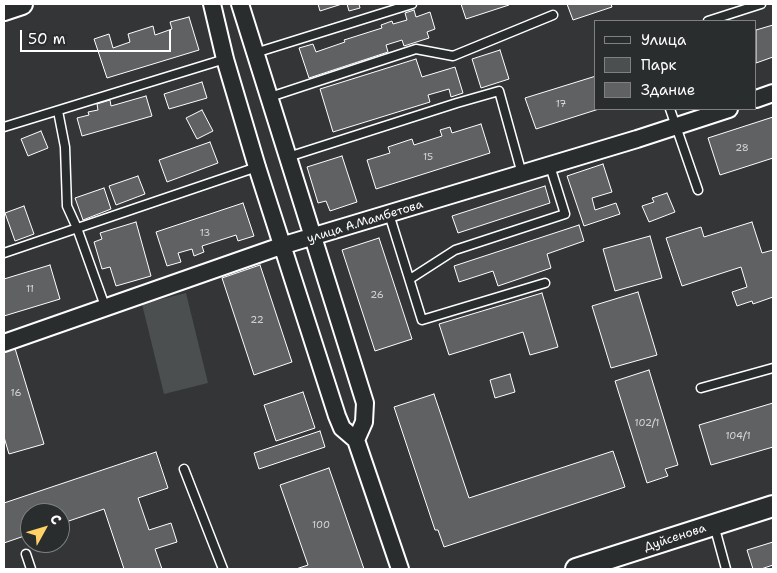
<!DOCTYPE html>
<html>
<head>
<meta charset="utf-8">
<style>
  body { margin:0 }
  #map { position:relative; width:777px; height:573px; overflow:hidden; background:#333536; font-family:"Shantell Sans",sans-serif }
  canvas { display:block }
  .frame { position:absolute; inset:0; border:5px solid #fff; pointer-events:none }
  .legend { position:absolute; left:594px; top:20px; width:162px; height:90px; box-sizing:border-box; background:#2a2d2e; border:1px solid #7f8182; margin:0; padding:6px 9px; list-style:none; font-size:15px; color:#fff }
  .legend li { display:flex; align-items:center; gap:10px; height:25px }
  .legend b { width:25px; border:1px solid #7f8182 }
  .north { position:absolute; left:20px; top:503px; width:50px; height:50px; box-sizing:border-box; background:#2a2d2e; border:1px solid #7f8182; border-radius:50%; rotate:51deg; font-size:14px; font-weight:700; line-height:20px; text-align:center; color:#fff }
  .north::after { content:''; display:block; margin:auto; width:18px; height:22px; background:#ffd166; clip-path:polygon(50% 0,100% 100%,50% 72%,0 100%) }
  .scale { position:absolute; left:20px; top:30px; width:151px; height:22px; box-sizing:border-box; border:2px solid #fff; border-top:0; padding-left:6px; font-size:15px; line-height:18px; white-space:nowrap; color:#fff; -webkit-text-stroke:4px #2a2d2e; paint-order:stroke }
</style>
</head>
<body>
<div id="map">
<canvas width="777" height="573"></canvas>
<div class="frame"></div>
<ul class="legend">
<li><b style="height:6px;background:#2a2d2e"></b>Улица</li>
<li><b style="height:14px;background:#4c4f50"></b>Парк</li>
<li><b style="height:14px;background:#5f6162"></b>Здание</li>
</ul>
<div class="north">С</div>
<div class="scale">50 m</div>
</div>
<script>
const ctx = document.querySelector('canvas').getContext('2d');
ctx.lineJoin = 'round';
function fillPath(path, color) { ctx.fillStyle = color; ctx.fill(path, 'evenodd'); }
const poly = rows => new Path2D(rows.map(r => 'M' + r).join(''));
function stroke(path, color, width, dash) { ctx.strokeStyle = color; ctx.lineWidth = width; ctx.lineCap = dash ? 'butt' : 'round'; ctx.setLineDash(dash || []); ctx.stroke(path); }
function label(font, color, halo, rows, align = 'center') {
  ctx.font = font + ' "Shantell Sans",sans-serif'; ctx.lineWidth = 4; ctx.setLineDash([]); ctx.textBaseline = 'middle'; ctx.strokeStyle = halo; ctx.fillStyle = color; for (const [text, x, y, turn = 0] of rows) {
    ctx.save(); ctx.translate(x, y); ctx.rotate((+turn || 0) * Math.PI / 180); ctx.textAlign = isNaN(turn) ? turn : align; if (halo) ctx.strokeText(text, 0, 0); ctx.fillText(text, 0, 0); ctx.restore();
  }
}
fillPath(poly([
  [186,293,208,383,164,394,142,304]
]), '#4c4f50');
const building = poly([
  [318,4,342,4,320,11,318,4],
  [347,4,359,4,360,8,349,11,347,4],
  [461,4,509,4,509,5,466,19,461,4],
  [567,4,611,4,612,7,573,20,567,4],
  [414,10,416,17,430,12,435,29,427,32,429,38,404,46,402,40,386,45,388,52,309,78,299,48,313,44,316,52,345,42,344,40,382,28,381,25,392,21,393,24,407,20,405,13,414,10],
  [189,17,199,50,107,78,94,39,109,34,113,48,130,42,128,34,153,26,155,35,172,29,170,22,189,17],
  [773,25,773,57,756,63,756,30,773,25],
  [500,50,509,79,481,88,472,59,500,50],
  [416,59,422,77,455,67,463,93,451,97,449,89,428,95,430,102,333,132,320,89,416,59],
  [596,76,596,109,599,109,536,129,525,98,596,76],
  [202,82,207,98,169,109,164,94,202,82],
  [146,96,152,116,82,136,77,118,89,115,88,112,98,110,97,104,110,100,111,106,146,96],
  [202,110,213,131,197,139,186,118,202,110],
  [773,117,773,158,720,175,708,138,773,117],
  [481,124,490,153,376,189,367,160,390,153,388,147,412,139,414,145,442,136,440,130,450,127,452,133,481,124],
  [41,131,48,148,28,156,21,139,41,131],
  [210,142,218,163,167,182,159,160,210,142],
  [342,156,357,202,330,211,326,201,318,203,307,167,342,156],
  [603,164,612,192,592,198,595,210,616,203,620,214,584,226,567,176,603,164],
  [138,176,145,194,116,205,109,186,138,176],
  [545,186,550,203,458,233,452,216,545,186],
  [104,188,111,209,83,220,75,198,104,188],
  [667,193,675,212,649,222,642,206,654,202,652,198,667,193],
  [243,203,254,236,238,241,236,235,202,246,204,252,194,256,192,249,178,253,181,262,167,266,156,232,243,203],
  [24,206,34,234,15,241,5,213,24,206],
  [136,222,151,276,116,286,110,267,102,269,94,242,102,239,100,233,136,222],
  [752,222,762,253,773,250,773,297,753,304,752,301,737,306,732,292,747,287,741,267,682,286,666,238,701,227,704,237,752,222],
  [579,225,584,241,547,254,551,268,498,286,493,271,459,282,454,266,579,225],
  [650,236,662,278,615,291,603,249,650,236],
  [379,238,412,339,375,351,342,250,379,238],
  [50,265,60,299,4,316,4,279,50,265],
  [260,265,292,362,254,375,222,278,260,265],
  [638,292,657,355,611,368,592,306,638,292],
  [542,293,558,347,530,355,523,332,449,355,439,324,542,293],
  [14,345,44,444,9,454,4,437,4,348,14,345],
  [649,370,678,465,665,469,668,476,647,483,615,381,649,370],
  [510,374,515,392,495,398,490,380,510,374],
  [303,392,315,428,276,441,264,405,303,392],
  [434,394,469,498,613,451,625,487,444,547,438,530,435,530,394,407,434,394],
  [773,403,773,447,711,465,699,425,773,403],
  [320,431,325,447,259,469,254,453,320,431],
  [156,452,168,488,138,498,149,530,171,523,177,542,155,549,162,569,124,569,104,509,60,524,60,513,30,513,30,534,4,543,4,503,156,452],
  [329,468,364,569,296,569,308,565,280,485,329,468],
  [773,542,773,565,761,569,753,569,747,550,773,542]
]);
fillPath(building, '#5f6162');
stroke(building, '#fff', 1);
const service = poly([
  [708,21,761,4],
  [255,53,412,4],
  [270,97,416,49,453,56,553,15],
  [670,109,698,190],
  [58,111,65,147,67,206,77,228,106,309],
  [4,127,225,59],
  [288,157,457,103,499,91,522,174],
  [389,214,422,320,545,283],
  [4,253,257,167],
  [410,279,455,250,565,214,550,166],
  [701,388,773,368],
  [184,469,223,569],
  [714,525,726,569],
  [26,554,31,569]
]);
const minor = poly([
  [212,4,225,59,257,167,337,416,342,428,356,440,400,569],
  [240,4,365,403,364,422,356,440],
  [756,99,773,93],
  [4,343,281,246,637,139,729,109]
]);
const tertiary = poly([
  [4,10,22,4],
  [576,569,773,506]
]);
stroke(service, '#fff', 11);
stroke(minor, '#fff', 20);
stroke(tertiary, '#fff', 24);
stroke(service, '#2a2d2e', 8);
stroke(minor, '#2a2d2e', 16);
stroke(tertiary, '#2a2d2e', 20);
label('10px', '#d7d8d8', null, [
  ["17",561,104],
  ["28",742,148],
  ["15",428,157],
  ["13",205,233],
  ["11",30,289],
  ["26",377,295],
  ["22",257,320],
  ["16",16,393],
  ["102/1",647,423],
  ["104/1",738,436],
  ["100",321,525]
]);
label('12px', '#fff', '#2a2d2e', [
  ["улица А.Мамбетова",365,222,-17],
  ["Дуйсенова",675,538,-18]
]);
</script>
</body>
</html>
